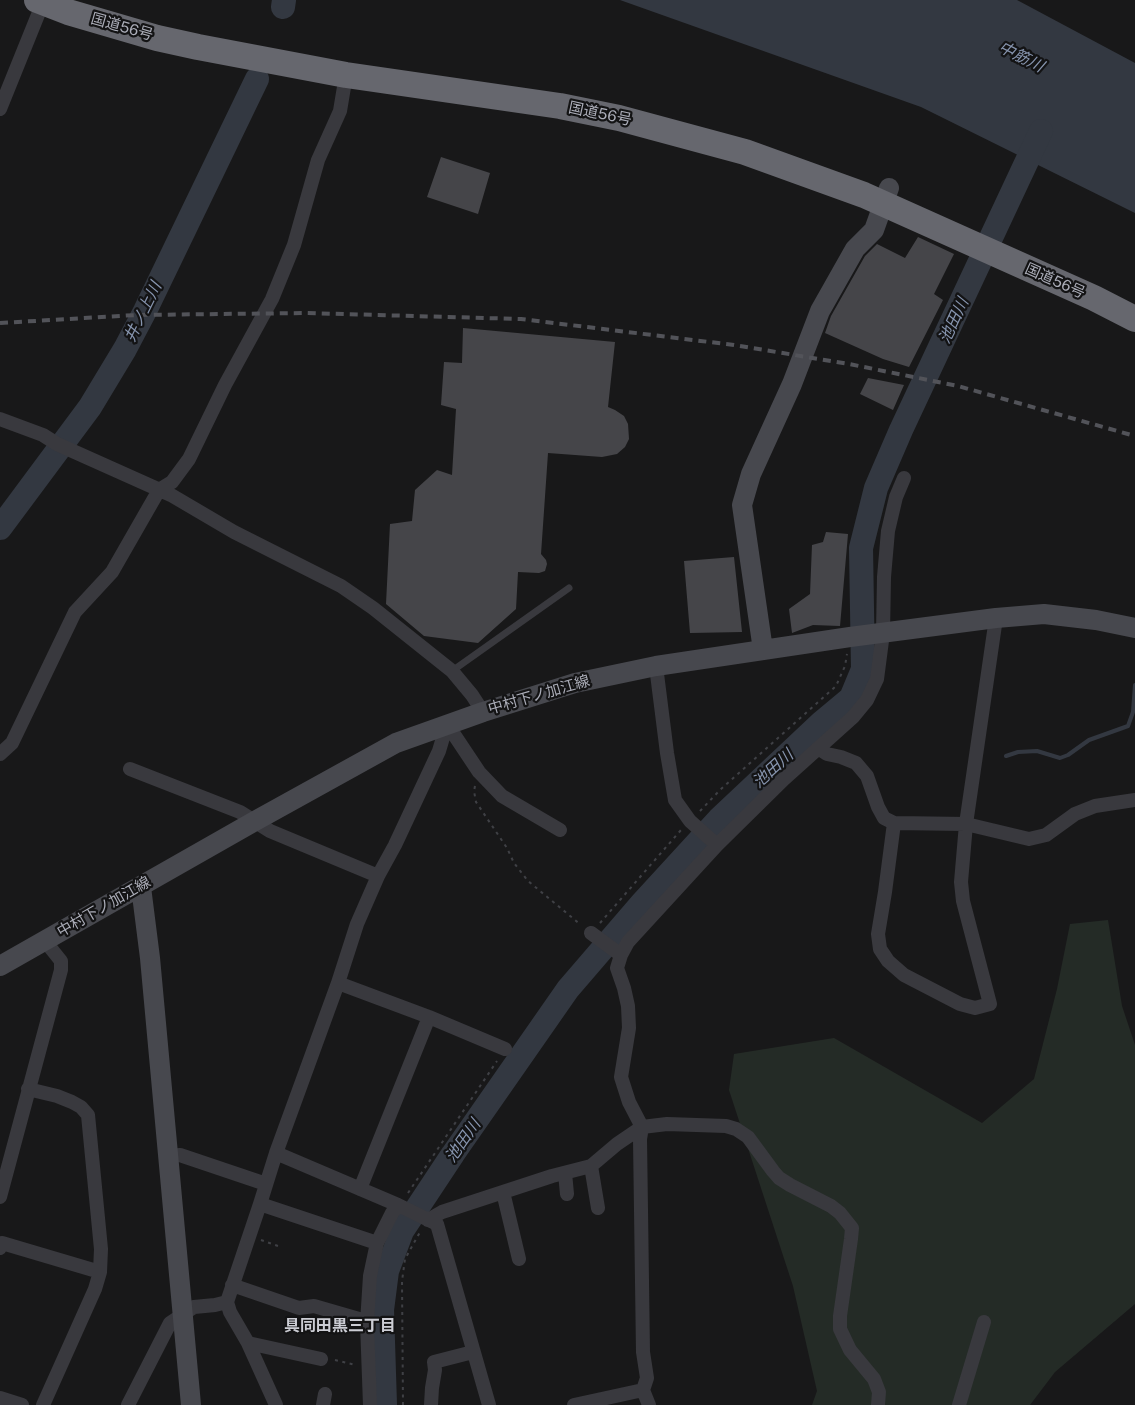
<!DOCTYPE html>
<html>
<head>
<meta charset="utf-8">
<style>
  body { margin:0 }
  canvas { display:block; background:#181819 }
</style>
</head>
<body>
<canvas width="1135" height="1405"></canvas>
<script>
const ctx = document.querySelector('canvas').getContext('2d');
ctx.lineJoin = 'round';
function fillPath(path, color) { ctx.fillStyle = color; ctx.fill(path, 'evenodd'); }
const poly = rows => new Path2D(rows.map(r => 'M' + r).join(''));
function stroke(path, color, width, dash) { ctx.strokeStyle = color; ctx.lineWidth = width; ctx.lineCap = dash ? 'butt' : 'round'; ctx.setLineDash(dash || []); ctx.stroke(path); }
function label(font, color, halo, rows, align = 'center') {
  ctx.font = font + ' "Public Sans","Noto Sans JP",sans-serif'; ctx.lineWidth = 4.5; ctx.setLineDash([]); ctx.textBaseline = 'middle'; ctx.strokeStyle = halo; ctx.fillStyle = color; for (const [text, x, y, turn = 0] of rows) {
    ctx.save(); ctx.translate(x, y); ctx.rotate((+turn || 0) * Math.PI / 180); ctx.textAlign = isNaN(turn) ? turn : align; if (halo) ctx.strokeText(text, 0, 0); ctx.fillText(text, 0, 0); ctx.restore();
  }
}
fillPath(poly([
  [1108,920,1122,1006,1135,1045,1135,1304,1055,1372,1030,1405,812,1405,817,1391,793,1286,729,1090,734,1054,834,1038,982,1123,1034,1079,1057,989,1070,924]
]), '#242b26');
fillPath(poly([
  [620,0,1017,0,1135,63,1135,213,921,107]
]), '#333841');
stroke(poly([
  [1006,756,1018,752,1037,751,1060,758,1068,755,1089,740,1128,726,1133,712,1135,685]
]), '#333841', 4);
stroke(poly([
  [283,7,284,0],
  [0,528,90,407,125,349,145,311,257,79],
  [385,1405,382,1310,387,1271,402,1231,453,1154,568,989,642,903,719,819,821,723,851,698,863,669,861,548,876,488,901,430,1041,131]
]), '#333841', 24);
fillPath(poly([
  [441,157,490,173,478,214,427,197],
  [918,237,954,254,934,294,943,300,909,367,883,359,825,333,831,316,865,256,877,244,905,258],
  [463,328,615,342,608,407,615,410,624,416,628,424,629,439,625,447,617,454,602,457,548,453,541,554,546,560,547,564,545,571,539,573,518,572,516,609,478,643,424,636,386,604,390,524,412,521,415,490,437,470,452,475,456,409,441,405,444,362,462,363],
  [868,378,904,385,893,410,860,394],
  [826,532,848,534,840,626,813,625,792,633,789,609,810,594,812,545,823,542],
  [734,557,742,632,690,633,684,561]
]), '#454549');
stroke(poly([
  [475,786,474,791,476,802,507,848,514,863,528,881,581,925],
  [700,811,720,790,836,686,845,666,847,654],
  [600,923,681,830],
  [408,1193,497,1061],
  [261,1240,278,1246],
  [335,1360,356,1365],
  [403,1405,402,1281,405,1259,420,1232]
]), '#3f4045', 2, [3, 4.5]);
stroke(poly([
  [452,671,569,588]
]), '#39393e', 7);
stroke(poly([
  [0,109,44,0],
  [0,419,43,435,57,444,171,495,234,532,341,586,373,608,452,671,472,695,483,712],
  [656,666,667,753,675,800,690,821,717,845],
  [447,724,479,772,502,796,560,830],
  [818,748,827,754,841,757,856,763,867,776,878,807,884,818,894,823,966,824,1029,839,1046,835,1075,814,1095,806,1135,800],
  [0,754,12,743,75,612,112,572,159,490,172,482,189,459,225,385,272,299,294,245,318,160,340,111,346,75],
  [130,769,240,812,270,831,378,876],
  [894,823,885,892,878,934,880,949,888,961,904,975,960,1004,975,1008,990,1004,963,901,961,882,966,824,996,618],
  [591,933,621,955],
  [338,983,429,1017,505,1049],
  [28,1089,57,1096,72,1102,81,1107,88,1115,101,1249,100,1272,95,1289,43,1405],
  [276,1153,398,1205,437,1224,489,1405],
  [168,1156,180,1155,266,1184],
  [591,1166,598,1208],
  [565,1173,567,1194],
  [360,1189,429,1017],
  [503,1192,519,1259],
  [0,1197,61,970,61,961,45,941],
  [260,1204,377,1243],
  [428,1220,442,1212,552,1176,591,1166,617,1144,642,1127,667,1124,726,1126,736,1129,748,1137,773,1171,779,1178,790,1185,831,1206,840,1213,852,1228,851,1239,840,1316,840,1329,850,1350,874,1379,879,1392,878,1405],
  [0,1248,2,1243,100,1272],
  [232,1285,299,1308,314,1306,359,1319,367,1323],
  [248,1343,321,1359],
  [643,1390,649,1405],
  [0,1398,22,1405],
  [128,1405,170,1323,194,1307,215,1305,227,1302],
  [276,1405,248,1343,230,1312,227,1302,260,1204,276,1153,338,983,357,924,378,876,395,845,439,751,447,724],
  [323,1405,325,1394],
  [370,1405,367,1323,370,1276,377,1243,392,1213,398,1205],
  [431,1405,432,1388,435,1370,434,1362,473,1352],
  [574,1405,643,1390,647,1378,643,1352,640,1139,642,1127,629,1102,621,1077,629,1028,628,1006,624,988,617,968,621,955,628,942,717,845,784,779,853,717,867,700,877,679,883,633,884,577,888,531,896,497,904,478],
  [959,1405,984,1322]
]), '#39393e', 14);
stroke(poly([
  [763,650,742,505,751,474,792,384,820,311,855,249,874,230,889,188],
  [141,887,150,958,191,1405],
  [0,966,255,821,396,743,483,712,575,683,656,666,850,637,996,618,1044,614,1096,620,1135,628]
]), '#47484e', 20);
stroke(poly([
  [37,0,68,12,157,38,198,47,346,75,560,106,619,118,745,152,864,195,1094,298,1135,319]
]), '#66676e', 26);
stroke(poly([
  [0,323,136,315,306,313,521,319,734,345,849,364,958,386,1135,436]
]), '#525359', 4, [8, 6]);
label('15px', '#abadb8', '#131314', [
  ["国道56号",122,27,16],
  ["国道56号",600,114,12],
  ["国道56号",1055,281,24],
  ["中村下ノ加江線",539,695,-16],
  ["中村下ノ加江線",104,907,-30]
]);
label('italic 16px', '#8795af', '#131314', [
  ["中筋川",1021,57,27],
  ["井ノ上川",143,312,-64],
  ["池田川",954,321,-65],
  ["池田川",773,769,-42],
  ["池田川",463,1141,-55]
]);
label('bold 16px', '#cccdd4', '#131314', [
  ["具同田黒三丁目",340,1326]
]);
</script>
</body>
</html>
